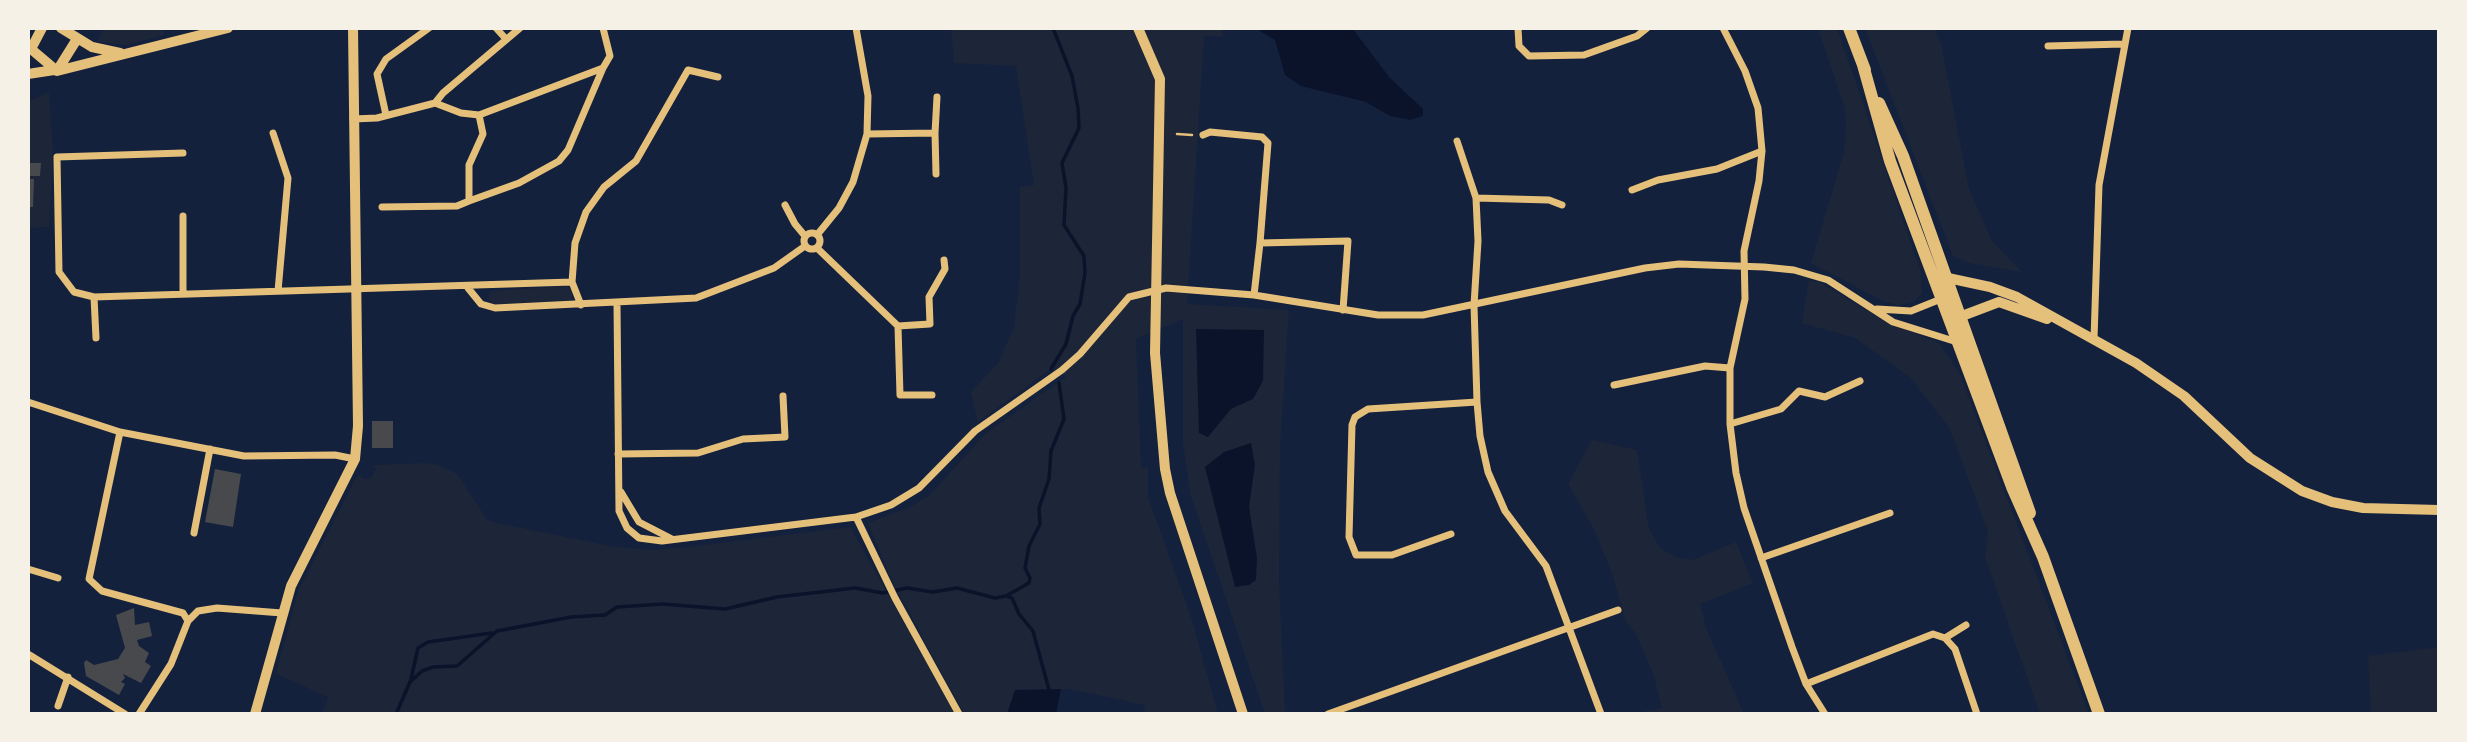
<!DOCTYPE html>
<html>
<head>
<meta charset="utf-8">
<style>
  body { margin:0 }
  #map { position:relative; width:2467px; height:742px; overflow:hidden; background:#14213d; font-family:"Nunito Sans",sans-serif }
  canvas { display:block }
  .frame { position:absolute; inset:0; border:30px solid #f6f1e7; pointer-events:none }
</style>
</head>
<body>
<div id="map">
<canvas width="2467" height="742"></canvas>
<div class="frame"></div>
</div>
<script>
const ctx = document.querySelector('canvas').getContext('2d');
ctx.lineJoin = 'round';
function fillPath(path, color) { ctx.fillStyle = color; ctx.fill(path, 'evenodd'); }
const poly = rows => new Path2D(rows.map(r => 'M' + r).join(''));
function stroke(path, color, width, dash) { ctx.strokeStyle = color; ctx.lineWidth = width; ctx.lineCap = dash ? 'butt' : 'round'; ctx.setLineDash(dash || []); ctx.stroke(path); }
fillPath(poly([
  [162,28,164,35,125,45,97,42,103,30],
  [934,28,1222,28,1223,37,1204,36,1187,304,1289,310,1280,446,1279,582,1285,714,1265,714,1190,493,1183,442,1183,319,1136,339,1141,468,1148,467,1148,497,1192,620,1218,714,1143,714,1145,705,1069,689,1015,690,1007,714,964,714,892,581,868,523,910,507,931,494,985,434,1066,377,1055,366,978,422,971,392,998,363,1014,327,1020,274,1020,187,1034,185,1016,66,954,63,951,30],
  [1818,28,1837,28,1920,270,1922,293,1913,302,1899,305,1883,301,1811,263,1844,152,1846,127,1845,108],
  [1865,28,1934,28,1941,44,1969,189,1992,241,2022,272,1969,263,1953,256],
  [49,92,53,153,49,227,28,228,28,102],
  [1809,280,1821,283,1886,322,1939,343,1959,372,2089,714,2040,714,1985,557,1988,532,1950,429,1911,378,1855,338,1802,323],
  [567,286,574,294,569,304,494,305,488,298,490,291],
  [1592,440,1637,450,1649,529,1660,548,1675,557,1693,560,1736,542,1753,583,1700,604,1706,628,1744,714,1632,714,1662,708,1654,676,1636,634,1626,622,1613,576,1595,531,1568,484],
  [426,463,439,465,457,474,488,521,610,546,648,550,688,547,850,527,956,714,322,714,328,697,276,674,298,591,358,474,364,479,371,478,376,469,373,465],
  [2439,647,2439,714,2371,714,2368,656]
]), '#1d2539');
fillPath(poly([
  [1255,28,1352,28,1390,78,1423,109,1423,116,1410,120,1390,116,1366,102,1301,86,1285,75,1275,40],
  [1196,329,1264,330,1263,381,1253,399,1231,409,1208,437,1199,433],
  [1251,443,1255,465,1249,507,1257,558,1256,580,1249,585,1235,587,1205,467,1224,452],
  [1061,689,1056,714,1007,714,1015,690]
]), '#0b132b');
stroke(poly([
  [1051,369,1066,344,1073,316,1080,304,1085,273,1084,256,1064,225,1066,188,1062,163,1079,128,1078,108,1072,76,1053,28],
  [1006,596,1012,598,1019,614,1033,631,1049,690],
  [411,679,418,648,428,642,492,633],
  [396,714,410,682,422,671,433,667,457,666,497,631,571,617,605,615,617,607,663,604,725,609,777,597,855,588,883,593,907,588,933,592,957,588,995,598,1006,596,1029,583,1030,578,1025,568,1029,546,1040,524,1039,508,1049,479,1051,451,1064,419,1059,383]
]), '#0b132b', 3.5);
fillPath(poly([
  [28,163,41,163,40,176,28,176],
  [28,179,34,179,33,207,28,207],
  [372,421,393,421,393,448,372,448],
  [215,469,241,474,233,527,205,522],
  [134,608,135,625,149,622,152,636,137,640,139,646,149,653,145,662,151,666,141,683,123,674,125,678,121,682,125,684,119,695,86,676,84,663,86,660,94,665,118,659,125,648,116,615]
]), '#48494c');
stroke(poly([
  [1177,134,1192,135]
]), '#e5c07b', 2.5);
stroke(poly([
  [496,28,506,39],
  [1518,28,1519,46,1529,56,1584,55,1637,36,1647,28],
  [1723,28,1745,71,1758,108,1762,151,1759,181,1744,251,1745,299,1730,368,1730,424,1736,473,1744,508,1792,647,1806,684,1825,714],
  [2048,46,2123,44],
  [435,103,461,113,479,115,603,68,610,56,603,28],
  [386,115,377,74,386,59,429,28],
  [353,119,377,118,435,103,443,93,520,28],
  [273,133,288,178,278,291],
  [935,133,936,174],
  [867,134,935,133,937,97],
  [1203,135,1210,132,1262,137,1268,143,1260,243,1348,241,1343,310],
  [1457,141,1476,198,1478,241,1474,305,1477,402,1480,436,1488,472,1505,511,1546,566,1601,714],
  [183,153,57,157,59,272,74,292,94,297,572,282,581,305],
  [1632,190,1658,180,1717,169,1762,151],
  [1476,198,1549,200,1562,205],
  [469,201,519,183,559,161,568,150,603,68],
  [785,205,795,224,805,236],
  [382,207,457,206,469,201,469,165,483,134,479,115],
  '804 241a8 8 0 1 1 16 0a8 8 0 1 1-16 0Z',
  [817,235,839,208,853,182,867,134,868,96,856,28],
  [817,248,898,326,930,324,929,297,945,269,944,260],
  [572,282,575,243,586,212,604,187,636,161,688,70,718,77],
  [468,288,481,304,495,308,696,298,774,268,805,246],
  [183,293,183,216],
  [1254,295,1260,243],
  [94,297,96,338],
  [617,303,619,511,627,528,639,538,662,541,856,517,891,505,919,488,975,431,1062,370,1080,354,1129,297,1166,288,1254,295,1378,315,1423,315,1645,268,1679,264,1764,267,1794,270,1828,280,1893,322,1957,342],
  [1877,309,1911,311,1941,299],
  [898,326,900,395,932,395],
  [2094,339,2099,185,2128,28],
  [1614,385,1705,366,1730,368],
  [28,402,120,432,244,456,335,455,355,459],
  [1730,424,1781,409,1799,391,1825,397,1860,381],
  [120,432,89,579,102,591,183,613,188,621],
  [618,454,698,453,743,439,785,437,783,396],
  [621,492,639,522,672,539],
  [856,517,895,598,959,714],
  [194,533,210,449],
  [1451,534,1392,555,1356,555,1349,537,1352,425,1355,417,1368,409,1477,402],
  [1761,558,1890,513],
  [28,569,58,578],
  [1945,638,1966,625],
  [28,654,125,714],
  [1806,684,1933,634,1945,638,1955,649,1977,714],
  [58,706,68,677],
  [139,714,171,664,188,621,198,611,217,608,282,613],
  [1328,714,1618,610]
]), '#e5c07b', 7);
stroke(poly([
  [1138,28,1160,79,1155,353,1165,469,1170,493,1243,714],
  [1948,278,1990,287,2017,297,2136,363,2184,396,2250,458,2302,491,2332,502,2363,508,2439,510],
  [1958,312,1962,316,1999,302,2047,319],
  [255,714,291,586,355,459,358,426,353,28]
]), '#e5c07b', 10);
stroke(poly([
  [61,28,92,47,120,53],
  [31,49,57,71],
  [31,49,42,28],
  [57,71,228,28],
  [57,71,77,39],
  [28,74,54,70]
]), '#e5c07b', 10);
stroke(poly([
  [1849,28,1865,70],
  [1863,65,1890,161,2012,487,2043,557,2099,714],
  [1879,103,1903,156,2030,513]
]), '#e5c07b', 12);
</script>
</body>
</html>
